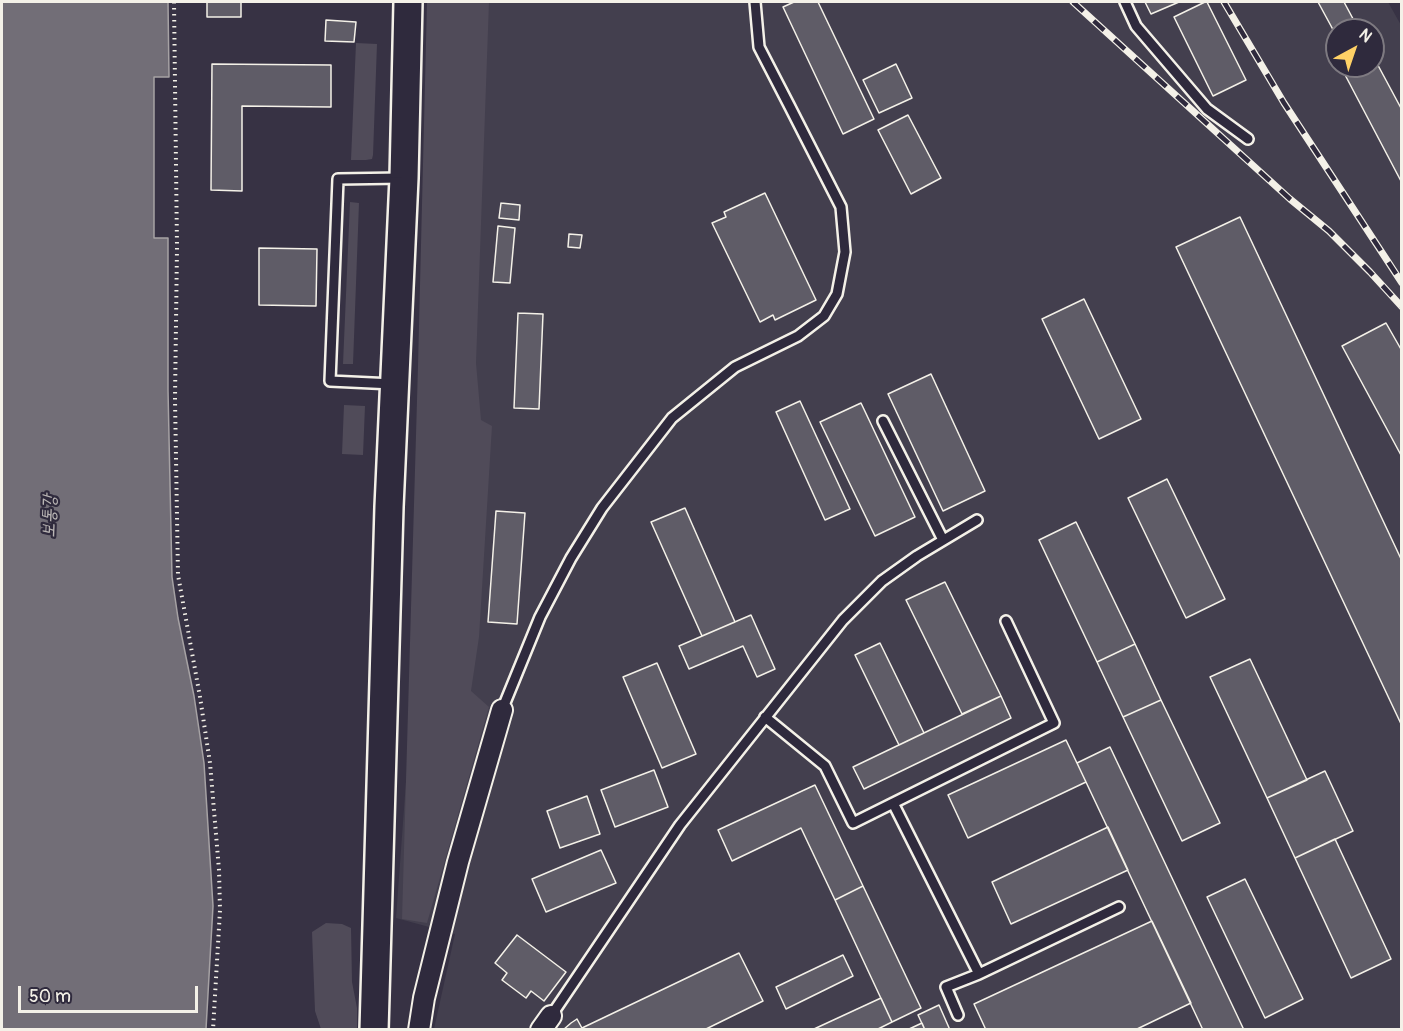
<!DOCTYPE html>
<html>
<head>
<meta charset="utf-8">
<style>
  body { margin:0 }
  #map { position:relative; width:1403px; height:1031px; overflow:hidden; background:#373244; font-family:Pangolin,sans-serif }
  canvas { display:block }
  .frame { position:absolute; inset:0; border:3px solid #f4f1e8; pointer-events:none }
  .north { position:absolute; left:1325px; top:18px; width:60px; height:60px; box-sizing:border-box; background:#2f2a3d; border:2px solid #7e7a81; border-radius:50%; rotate:40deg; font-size:16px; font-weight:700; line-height:24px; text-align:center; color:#f4f1e8 }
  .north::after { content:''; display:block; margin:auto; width:21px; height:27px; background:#ffd166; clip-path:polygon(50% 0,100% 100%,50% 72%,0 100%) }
  .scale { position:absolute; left:18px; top:986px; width:180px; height:27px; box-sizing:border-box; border:3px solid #f4f1e8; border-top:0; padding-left:8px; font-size:18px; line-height:21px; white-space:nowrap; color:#f4f1e8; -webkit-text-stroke:4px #2f2a3d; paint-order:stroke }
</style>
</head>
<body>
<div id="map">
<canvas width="1403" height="1031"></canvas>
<div class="frame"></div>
<div class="north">N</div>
<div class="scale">50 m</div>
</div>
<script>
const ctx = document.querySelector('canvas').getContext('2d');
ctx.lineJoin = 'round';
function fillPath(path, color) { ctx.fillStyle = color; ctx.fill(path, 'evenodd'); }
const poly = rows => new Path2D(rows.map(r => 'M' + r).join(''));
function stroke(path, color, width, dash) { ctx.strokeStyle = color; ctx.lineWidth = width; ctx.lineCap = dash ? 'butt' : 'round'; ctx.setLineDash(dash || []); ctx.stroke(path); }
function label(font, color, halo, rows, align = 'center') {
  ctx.font = font + ' Pangolin,"Poor Story",sans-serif'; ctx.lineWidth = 4.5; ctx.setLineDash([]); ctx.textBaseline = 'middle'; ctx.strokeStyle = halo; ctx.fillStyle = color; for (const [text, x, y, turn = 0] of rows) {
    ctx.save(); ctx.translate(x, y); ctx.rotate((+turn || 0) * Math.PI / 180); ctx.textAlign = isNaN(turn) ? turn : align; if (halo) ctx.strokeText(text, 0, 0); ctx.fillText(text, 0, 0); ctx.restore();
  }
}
fillPath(poly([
  [463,2,1388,2,1402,27,1401,1029,434,1029,455,934,396,918],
  [1337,30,1373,30,1373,66,1337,66]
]), '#433f4e');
fillPath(poly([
  [427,2,489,2,476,363,481,420,492,426,479,637,471,691,489,707,427,923,402,919,418,366],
  [356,43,377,44,373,155,372,159,366,160,351,160],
  [350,202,359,203,353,364,343,364],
  [344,405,365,406,363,455,342,454],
  [326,923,342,924,351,928,352,982,357,1008,357,1029,321,1029,315,1011,312,932]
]), '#504b59');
const water = poly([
  [2,2,168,2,169,77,154,77,154,238,168,238,168,390,172,577,178,618,194,696,204,763,213,906,206,1029,2,1029,2,2]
]);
fillPath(water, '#726e77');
stroke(water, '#a6a2a4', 1.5);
const building = poly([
  [207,2,241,2,241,17,207,17,207,2],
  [794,2,818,2,874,119,843,134,783,7,794,2],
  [1145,2,1179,2,1151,14,1145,2],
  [1205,2,1207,2,1246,80,1213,96,1174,17,1205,2],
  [1318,2,1344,2,1359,30,1337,30,1337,37,1318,2],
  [326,20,356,22,354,42,325,41,326,20],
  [1373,56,1402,110,1402,183,1343,71,1352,66,1373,66,1373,56],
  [212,64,331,65,331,107,242,106,242,191,211,190,212,64],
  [896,64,912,98,879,113,863,80,896,64],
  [908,115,941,178,911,194,878,130,908,115],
  [765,193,816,300,775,320,773,315,760,322,712,223,726,217,724,212,765,193],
  [501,203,520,205,519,220,499,218,501,203],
  [1240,217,1402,561,1402,726,1176,247,1240,217],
  [498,226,515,228,510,283,493,282,498,226],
  [569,234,582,235,580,248,568,247,569,234],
  [259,248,317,249,316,306,259,305,259,248],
  [1084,299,1141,419,1099,439,1042,319,1084,299],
  [518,313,543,314,539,409,514,408,518,313],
  [1386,323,1402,351,1402,457,1342,346,1386,323],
  [931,374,985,491,943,511,888,394,931,374],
  [800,401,850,509,825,520,776,412,800,401],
  [861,403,915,517,875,536,820,422,861,403],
  [1167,479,1225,599,1186,618,1128,498,1167,479],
  [685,508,735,622,702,636,651,522,685,508],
  [496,511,525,513,517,624,488,622,496,511],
  [1076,522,1135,644,1097,662,1039,540,1076,522],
  [945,582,1001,696,962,714,906,600,945,582],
  [751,615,775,669,757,677,743,646,689,669,679,646,751,615],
  [880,643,924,733,899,745,855,655,880,643],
  [1135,644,1161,700,1123,717,1097,662,1135,644],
  [1250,659,1307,780,1267,798,1210,677,1250,659],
  [657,663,696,754,662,768,623,677,657,663],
  [1001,696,1011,718,864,789,853,767,1001,696],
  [1161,700,1220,823,1182,841,1123,717,1161,700],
  [1066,740,1086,782,968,838,948,795,1066,740],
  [1110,747,1244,1030,1203,1030,1077,763,1110,747],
  [654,770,668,807,615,827,601,790,654,770],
  [1325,771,1353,831,1295,858,1267,798,1325,771],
  [815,785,863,886,835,900,801,828,732,861,718,830,815,785],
  [587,796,600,834,560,848,547,811,587,796],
  [1108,827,1128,870,1011,924,992,882,1108,827],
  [1335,839,1391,959,1351,978,1295,858,1335,839],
  [601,850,616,883,546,912,532,879,601,850],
  [1245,879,1303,999,1265,1018,1207,897,1245,879],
  [863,886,921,1008,892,1022,835,900,863,886],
  [1152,921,1191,1003,1135,1030,986,1030,974,1004,1152,921],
  [517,935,566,972,544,1001,531,991,526,998,502,980,507,973,495,963,517,935],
  [739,953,763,1001,704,1030,583,1030,582,1028,739,953],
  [843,955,853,976,786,1009,776,987,843,955],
  [881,998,892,1022,876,1030,814,1029,881,998],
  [939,1005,950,1030,925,1030,918,1015,939,1005],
  [577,1019,583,1030,563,1030,571,1023,577,1019],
  [922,1023,925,1030,907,1030,922,1023]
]);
fillPath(building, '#5f5c67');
stroke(building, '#f4f1e8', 1.5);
const service = poly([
  [1125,2,1136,26,1207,109,1248,139],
  [393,384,330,381,338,179,402,178],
  [883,421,943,540],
  [502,710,540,617,571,558,602,508,672,418,735,367,798,336,824,316,837,294,845,252,841,207,789,105,759,47,755,2],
  [765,717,825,766,853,823,1054,723,1006,621],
  [893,803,979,974],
  [958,1015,946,987,979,974,1119,907],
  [551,1016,680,825,843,620,882,581,917,556,977,520]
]);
const minor = poly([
  [419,1030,424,998,458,862,502,710],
  [541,1030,551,1016]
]);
const secondary = poly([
  [374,1030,389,507,404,178,408,2]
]);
stroke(service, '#f4f1e8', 14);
stroke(minor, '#f4f1e8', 24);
stroke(secondary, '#f4f1e8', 32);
stroke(poly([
  [174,2,177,247,175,399,178,575,200,697,210,763,219,870,220,910,213,1030]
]), '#f4f1e8', 4, [1.5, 4.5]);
stroke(service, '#2f2a3d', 9);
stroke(minor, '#2f2a3d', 20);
stroke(secondary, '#2f2a3d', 27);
const rail = poly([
  [1073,2,1290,199,1329,231,1370,272,1402,307],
  [1224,2,1284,103,1402,283]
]);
stroke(rail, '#f4f1e8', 7);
stroke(rail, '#2f2a3d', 4.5, [14]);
label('italic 18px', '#bab6b5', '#2f2a3d', [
  ["보통강",50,516,-88]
]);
</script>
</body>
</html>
